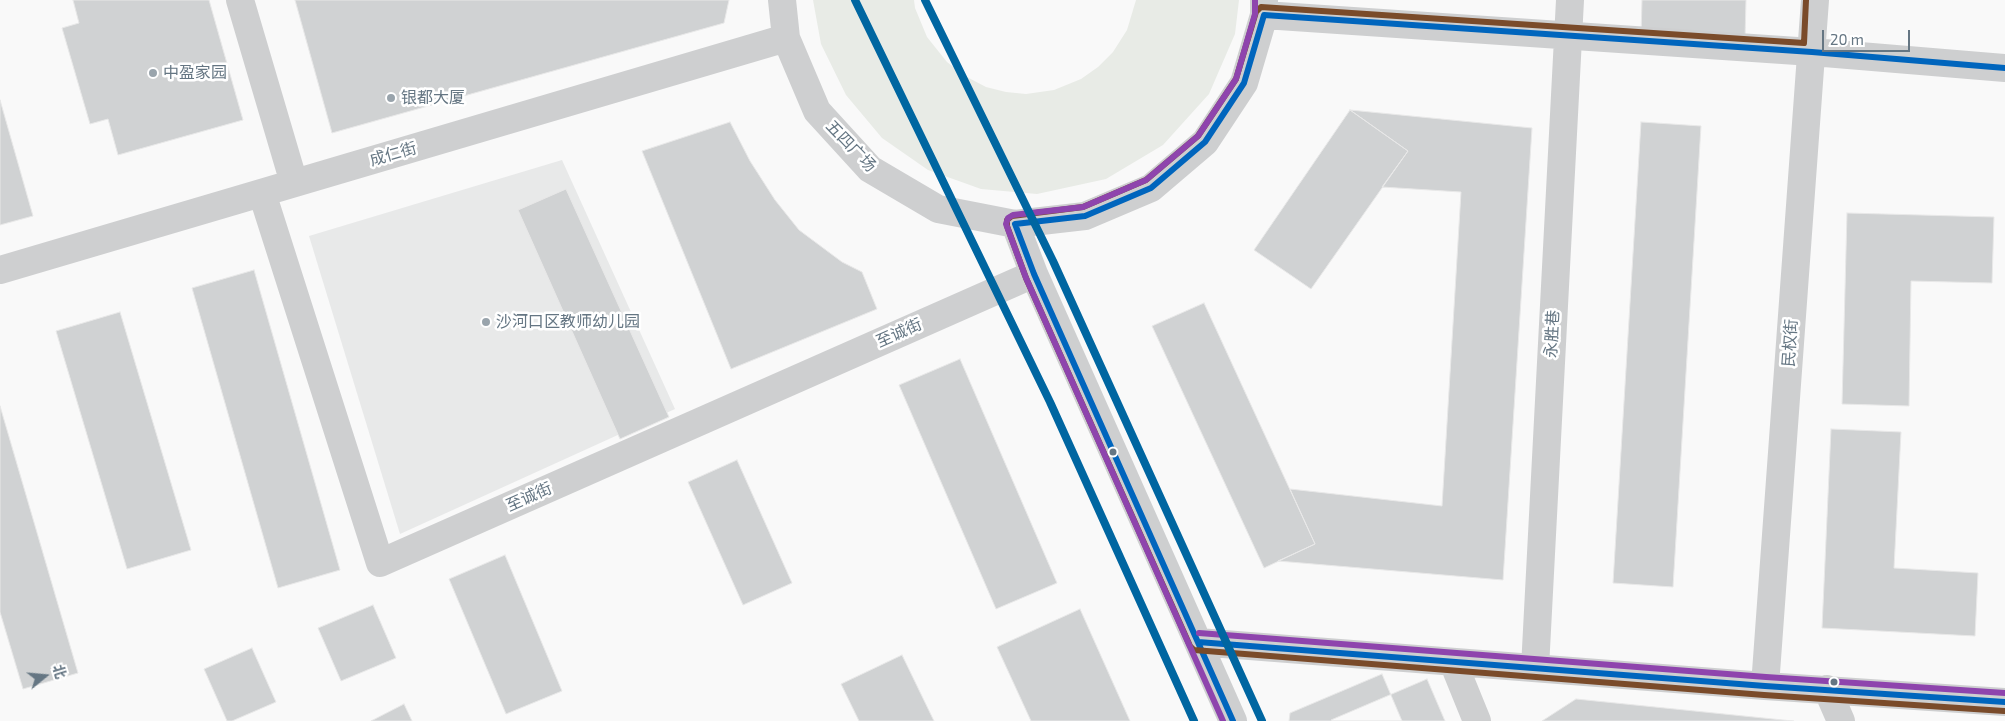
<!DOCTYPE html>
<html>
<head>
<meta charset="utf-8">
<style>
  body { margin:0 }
  #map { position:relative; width:2005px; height:721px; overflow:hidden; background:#f9f9f9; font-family:"Exo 2","Noto Sans SC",sans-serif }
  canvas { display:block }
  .north { position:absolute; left:20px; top:651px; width:50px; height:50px; -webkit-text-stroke:4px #fff; paint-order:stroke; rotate:73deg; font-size:14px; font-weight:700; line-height:20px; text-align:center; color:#657683 }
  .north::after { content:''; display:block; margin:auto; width:18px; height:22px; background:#657683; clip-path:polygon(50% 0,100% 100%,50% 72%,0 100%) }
  .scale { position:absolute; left:1822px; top:30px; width:88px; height:22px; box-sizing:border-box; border:2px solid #657683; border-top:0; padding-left:6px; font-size:15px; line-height:18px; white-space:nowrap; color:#657683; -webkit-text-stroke:4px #fff; paint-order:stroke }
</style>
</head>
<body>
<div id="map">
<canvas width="2005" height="721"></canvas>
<div class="north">北</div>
<div class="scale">20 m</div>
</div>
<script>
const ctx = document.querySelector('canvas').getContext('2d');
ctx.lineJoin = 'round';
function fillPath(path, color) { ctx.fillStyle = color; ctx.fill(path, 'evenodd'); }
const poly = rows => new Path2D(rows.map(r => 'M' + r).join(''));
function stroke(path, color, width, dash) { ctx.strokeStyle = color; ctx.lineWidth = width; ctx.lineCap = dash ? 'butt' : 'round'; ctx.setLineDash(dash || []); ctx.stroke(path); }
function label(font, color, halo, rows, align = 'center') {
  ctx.font = font + ' "Exo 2","Noto Sans SC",sans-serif'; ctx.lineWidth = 5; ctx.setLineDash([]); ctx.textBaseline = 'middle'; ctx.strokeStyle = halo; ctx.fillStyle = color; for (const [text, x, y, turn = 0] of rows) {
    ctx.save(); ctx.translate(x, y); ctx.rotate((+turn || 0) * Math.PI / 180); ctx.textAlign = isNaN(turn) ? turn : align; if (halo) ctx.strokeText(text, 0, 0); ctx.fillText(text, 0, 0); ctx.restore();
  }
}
fillPath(poly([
  [562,160,675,409,400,534,309,236]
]), '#e8e9e9');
fillPath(poly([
  [813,0,914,0,915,8,927,37,947,62,965,76,986,87,1006,92,1026,94,1054,90,1081,79,1098,67,1113,52,1127,30,1136,0,1239,0,1235,34,1209,94,1163,145,1106,179,1037,194,981,189,928,170,882,138,846,95,821,44]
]), '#e8ebe6');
const building = poly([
  [73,0,209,0,243,120,118,155,108,119,90,124,62,28,79,23,73,0],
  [295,0,729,0,724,23,332,133,295,0],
  [1642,0,1746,0,1745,39,1641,36,1642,0],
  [0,100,33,216,0,225,0,100],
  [1350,110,1408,151,1311,289,1254,250,1350,110],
  [1350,110,1532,128,1503,580,1278,561,1315,544,1290,489,1442,506,1461,192,1382,187,1408,151,1350,110],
  [730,122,750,161,775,200,799,230,842,262,862,272,877,309,731,369,642,151,730,122],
  [1641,122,1701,126,1673,587,1613,583,1641,122],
  [566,189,669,417,620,439,518,210,566,189],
  [1847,213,1994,217,1992,283,1911,281,1909,406,1842,404,1847,213],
  [254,270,340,570,278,588,192,288,254,270],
  [1204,303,1315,544,1264,568,1152,326,1204,303],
  [120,312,191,550,127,569,56,331,120,312],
  [960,359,1057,583,996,609,899,385,960,359],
  [0,406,78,673,23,689,0,612,0,406],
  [1831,429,1901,432,1894,568,1978,573,1975,636,1822,628,1831,429],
  [737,460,792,583,743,605,688,482,737,460],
  [505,555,562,691,506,714,449,579,505,555],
  [373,605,396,658,341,681,318,628,373,605],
  [1080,609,1130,721,1031,721,997,647,1080,609],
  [252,648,276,702,232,721,227,721,204,669,252,648],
  [902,655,934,721,859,721,841,684,902,655],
  [1382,674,1402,721,1289,721,1290,713,1382,674],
  [1427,679,1445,721,1332,721,1331,720,1427,679],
  [1576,699,1793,721,1794,721,1542,721,1576,699],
  [404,704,412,721,371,721,404,704]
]);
fillPath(building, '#d0d2d3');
stroke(building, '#e8e8e8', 1);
stroke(poly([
  [240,0,294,183],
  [782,0,786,38,817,111,870,169,938,209,1015,224,1085,216,1151,188,1205,142,1244,83,1264,15,1264,0],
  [1264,15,1812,52,2005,68],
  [262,193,380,563,1034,274],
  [1015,224,1034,274,1233,721],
  [0,270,786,38],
  [1198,642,1765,686,2005,702],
  [1453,662,1477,721],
  [1535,668,1570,0],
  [1765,686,1815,0],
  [1827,689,1841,721]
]), '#cecfd0', 28);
stroke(poly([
  [1198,642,1765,686,2005,702],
  [1233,721,1034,274,1015,224,1085,216,1151,188,1205,142,1244,83,1264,15,1812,52,2005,68]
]), '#0065bd', 6);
stroke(poly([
  [1806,0,1804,43,1261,7,1256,12,1236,79,1198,136,1146,180,1083,207,1012,216,1007,220,1007,226,1026,278,1190,646,1194,650,1764,695,2004,711]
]), '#7a4b2a', 6);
stroke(poly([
  [1199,633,1766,677,2005,693],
  [1223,721,1026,278,1006,224,1008,218,1013,215,1083,207,1146,180,1198,136,1236,79,1255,14,1255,0]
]), '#8e44ad', 6);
stroke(poly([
  [855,0,1050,402,1194,721],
  [925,0,1053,261,1262,721]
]), '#0066a1', 8);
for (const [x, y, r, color] of [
  [153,73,5,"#99a4ac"],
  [391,98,5,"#99a4ac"],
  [486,322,5,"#99a4ac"],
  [1113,452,4.5,"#657683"],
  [1834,682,4.5,"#657683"]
]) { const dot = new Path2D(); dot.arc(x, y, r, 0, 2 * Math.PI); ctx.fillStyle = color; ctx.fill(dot); stroke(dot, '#fff', 2); }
label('16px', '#657683', '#fff', [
  ["中盈家园",163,73],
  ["银都大厦",401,98],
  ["沙河口区教师幼儿园",496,322]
], 'left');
label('16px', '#657683', '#fff', [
  ["五四广场",851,146,46],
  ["成仁街",393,154,-16],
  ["至诚街",899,333,-24],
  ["永胜巷",1552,334,-87],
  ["民权街",1790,343,-86],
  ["至诚街",529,497,-24]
]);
</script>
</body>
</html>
